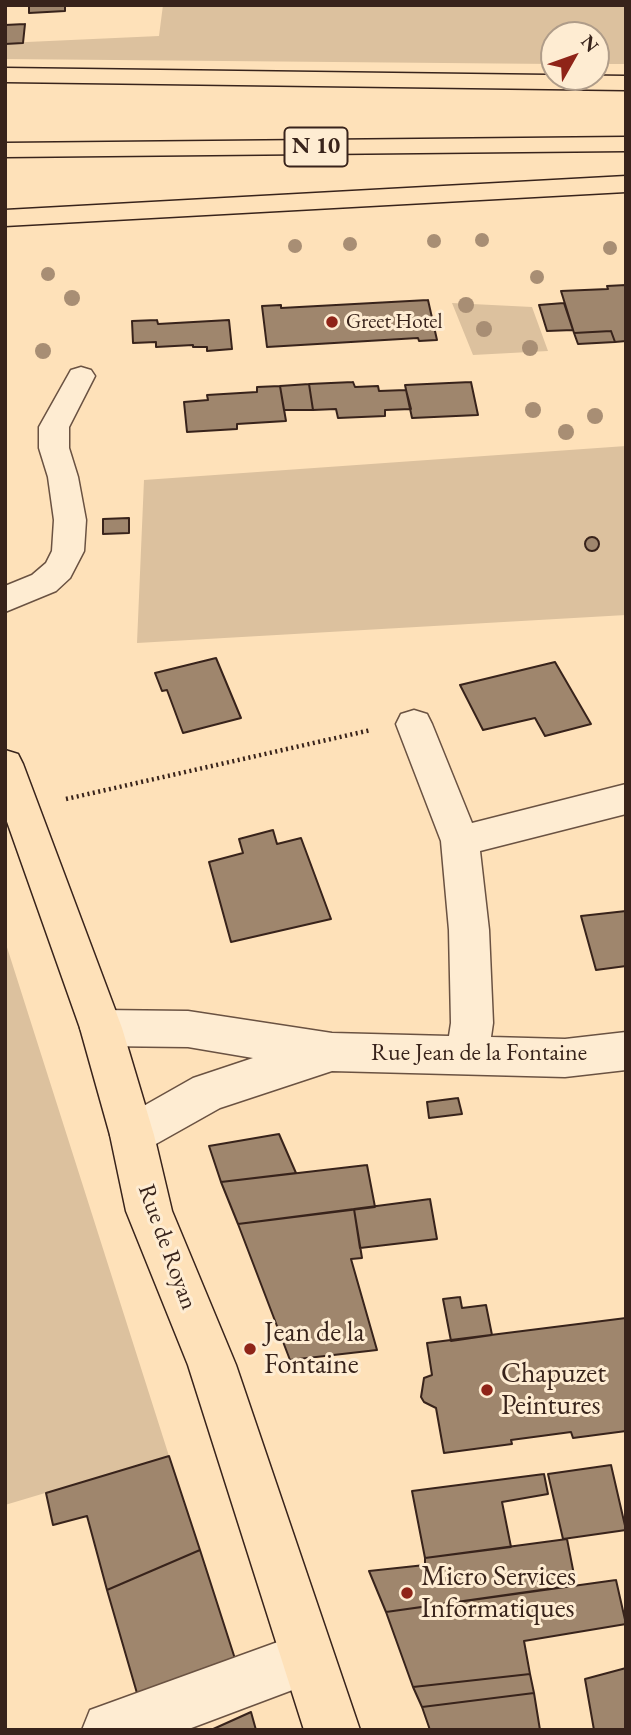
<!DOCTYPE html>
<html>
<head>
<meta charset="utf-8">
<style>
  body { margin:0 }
  #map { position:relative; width:631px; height:1735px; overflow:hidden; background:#fee1b9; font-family:"EB Garamond",serif }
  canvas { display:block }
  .frame { position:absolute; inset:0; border:7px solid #38231b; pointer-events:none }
  .north { position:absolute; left:540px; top:21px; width:70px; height:70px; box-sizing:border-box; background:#feecd2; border:2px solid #af9c89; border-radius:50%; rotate:50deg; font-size:19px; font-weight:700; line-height:28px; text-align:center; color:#38231b }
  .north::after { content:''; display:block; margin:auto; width:24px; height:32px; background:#8f2418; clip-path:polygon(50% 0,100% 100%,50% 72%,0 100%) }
</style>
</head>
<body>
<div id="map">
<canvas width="631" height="1735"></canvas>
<div class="frame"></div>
<div class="north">N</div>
</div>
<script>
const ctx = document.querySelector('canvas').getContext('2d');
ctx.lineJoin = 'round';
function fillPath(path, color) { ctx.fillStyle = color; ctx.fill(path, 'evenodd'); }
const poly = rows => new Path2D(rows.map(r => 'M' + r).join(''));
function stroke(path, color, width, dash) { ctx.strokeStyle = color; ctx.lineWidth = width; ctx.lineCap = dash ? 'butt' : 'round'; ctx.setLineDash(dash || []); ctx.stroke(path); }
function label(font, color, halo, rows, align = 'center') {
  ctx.font = font + ' "EB Garamond",serif'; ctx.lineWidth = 6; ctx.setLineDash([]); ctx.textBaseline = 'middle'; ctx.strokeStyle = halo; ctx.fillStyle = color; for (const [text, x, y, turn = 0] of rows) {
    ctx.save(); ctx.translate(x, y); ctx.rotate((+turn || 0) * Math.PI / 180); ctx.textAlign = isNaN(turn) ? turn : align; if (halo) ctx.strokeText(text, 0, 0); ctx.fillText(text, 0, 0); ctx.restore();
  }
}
fillPath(poly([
  [163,5,626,5,626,64,596,64,596,35,554,35,554,64,5,59,5,43,159,36],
  [452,303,532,307,548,351,473,355],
  [626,446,626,615,137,643,144,480],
  [5,941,169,1456,5,1505]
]), '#dcc19e');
const building = poly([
  [29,5,65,5,65,11,29,13,29,5],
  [25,24,23,43,5,44,5,25,25,24],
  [626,285,626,341,615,342,611,331,574,333,561,291,608,289,607,286,626,285],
  [428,300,437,340,419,341,418,338,267,347,262,306,281,305,281,308,428,300],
  [564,303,573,330,547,331,539,305,564,303],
  [157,320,158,324,229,320,232,349,207,351,207,347,193,347,193,345,156,347,156,342,133,343,132,321,157,320],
  [611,331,615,342,578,344,574,333,611,331],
  [353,382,355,387,378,386,379,391,406,390,411,409,385,410,385,416,338,418,336,409,313,410,309,384,353,382],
  [471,382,478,415,412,418,405,385,471,382],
  [309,384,313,410,284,410,280,386,309,384],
  [280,386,286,421,237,424,237,429,187,432,184,402,208,400,207,395,257,392,257,387,280,386],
  [129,518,129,533,103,534,103,519,129,518],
  '585 544a7 7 0 1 1 14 0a7 7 0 1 1-14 0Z',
  [216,658,241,718,183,733,167,690,162,691,155,673,216,658],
  [555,662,591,724,545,736,535,718,483,730,460,685,555,662],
  [273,830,277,844,301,838,331,919,231,942,209,862,243,853,239,839,273,830],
  [626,911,626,966,596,970,581,916,626,911],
  [458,1098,462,1114,429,1118,427,1102,458,1098],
  [279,1134,296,1173,221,1182,209,1146,279,1134],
  [367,1165,375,1207,238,1224,221,1182,367,1165],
  [430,1199,437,1239,360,1248,354,1209,430,1199],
  [354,1209,362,1258,351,1259,377,1350,290,1360,238,1224,354,1209],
  [460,1297,462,1308,486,1305,492,1335,451,1341,443,1299,460,1297],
  [626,1318,626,1431,573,1438,571,1432,511,1440,512,1444,444,1453,436,1408,424,1402,421,1397,424,1378,432,1375,427,1343,626,1318],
  [169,1456,200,1550,107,1590,87,1516,53,1525,46,1493,169,1456],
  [611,1465,626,1530,563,1539,548,1474,611,1465],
  [544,1474,548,1494,502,1502,511,1547,425,1558,412,1491,544,1474],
  [567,1539,576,1585,386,1612,369,1571,425,1565,425,1558,567,1539],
  [200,1550,237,1665,141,1707,107,1590,200,1550],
  [616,1580,626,1624,524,1641,530,1674,413,1687,386,1612,616,1580],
  [626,1668,626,1730,594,1730,585,1679,626,1668],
  [530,1674,534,1693,422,1707,413,1687,530,1674],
  [534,1693,540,1730,430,1730,422,1707,534,1693],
  [251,1712,256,1730,211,1730,251,1712]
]);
fillPath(building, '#9f866d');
stroke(building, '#38231b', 2);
const minor = poly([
  [81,367,91,370,95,376,69,427,69,448,78,477,86,520,84,551,70,578,56,591,5,612,5,586,32,575,46,563,52,551,54,520,48,477,39,448,39,427,71,370,81,367],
  [414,710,427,714,432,724,472,823,626,784,626,814,480,851,489,930,493,1023,491,1037,565,1039,626,1032,626,1070,565,1077,332,1071,220,1108,147,1149,132,1155,117,1149,110,1135,117,1121,193,1078,253,1058,188,1047,101,1046,86,1041,80,1028,86,1015,101,1010,188,1011,332,1033,449,1036,451,1023,449,930,441,841,396,724,401,714,414,710],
  [308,1631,327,1639,335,1658,327,1677,186,1730,82,1730,90,1710,308,1631]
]);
const major = poly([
  [5,750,18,754,23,764,122,1028,154,1135,172,1211,236,1365,360,1730,304,1730,188,1365,126,1211,110,1135,80,1028,5,816,5,750]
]);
const highway = poly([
  [5,68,626,76,626,90,5,82,5,68],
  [626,137,626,151,5,157,5,143,626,137],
  [626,176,626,192,5,226,5,210,626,176]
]);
stroke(minor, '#6a5242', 3);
stroke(major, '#38231b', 3);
stroke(highway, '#38231b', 3);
stroke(poly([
  [66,799,371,730]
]), '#38231b', 4.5, [2, 3.5]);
fillPath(minor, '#feecd2');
fillPath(major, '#fee1b9');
fillPath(highway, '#fee1b9');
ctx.fillStyle = '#a88e74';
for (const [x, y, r] of [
  [482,240,7],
  [434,241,7],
  [350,244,7],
  [295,246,7],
  [610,248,7],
  [48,274,7],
  [537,277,7],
  [72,298,8],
  [466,305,8],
  [484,329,8],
  [530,348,8],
  [43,351,8],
  [533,410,8],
  [595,416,8],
  [566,432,8]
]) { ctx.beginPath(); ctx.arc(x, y, r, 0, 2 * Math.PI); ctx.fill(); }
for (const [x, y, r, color] of [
  [332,322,7,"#8f2418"],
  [250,1349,7,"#8f2418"],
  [487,1390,7,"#8f2418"],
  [407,1593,7,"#8f2418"]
]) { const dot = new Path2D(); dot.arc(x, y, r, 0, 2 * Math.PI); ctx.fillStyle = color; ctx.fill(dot); stroke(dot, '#feecd2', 2.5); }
label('21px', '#38231b', '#feecd2', [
  ["Greet Hotel",346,322]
], 'left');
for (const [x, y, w] of [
  [316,147,63]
]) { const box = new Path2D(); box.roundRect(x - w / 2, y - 19.5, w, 39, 5); ctx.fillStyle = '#feecd2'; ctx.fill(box); stroke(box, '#38231b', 2); }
label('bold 23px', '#38231b', null, [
  ["N 10",316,147]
]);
label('24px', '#38231b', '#feecd2', [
  ["Rue Jean de la Fontaine",479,1053],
  ["Rue de Royan",167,1247,70]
]);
label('28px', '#38231b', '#feecd2', [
  ["Jean de la",264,1333],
  ["Fontaine",264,1365],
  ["Chapuzet",501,1374],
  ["Peintures",501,1406],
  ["Micro Services",421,1577],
  ["Informatiques",421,1609]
], 'left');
</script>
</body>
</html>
